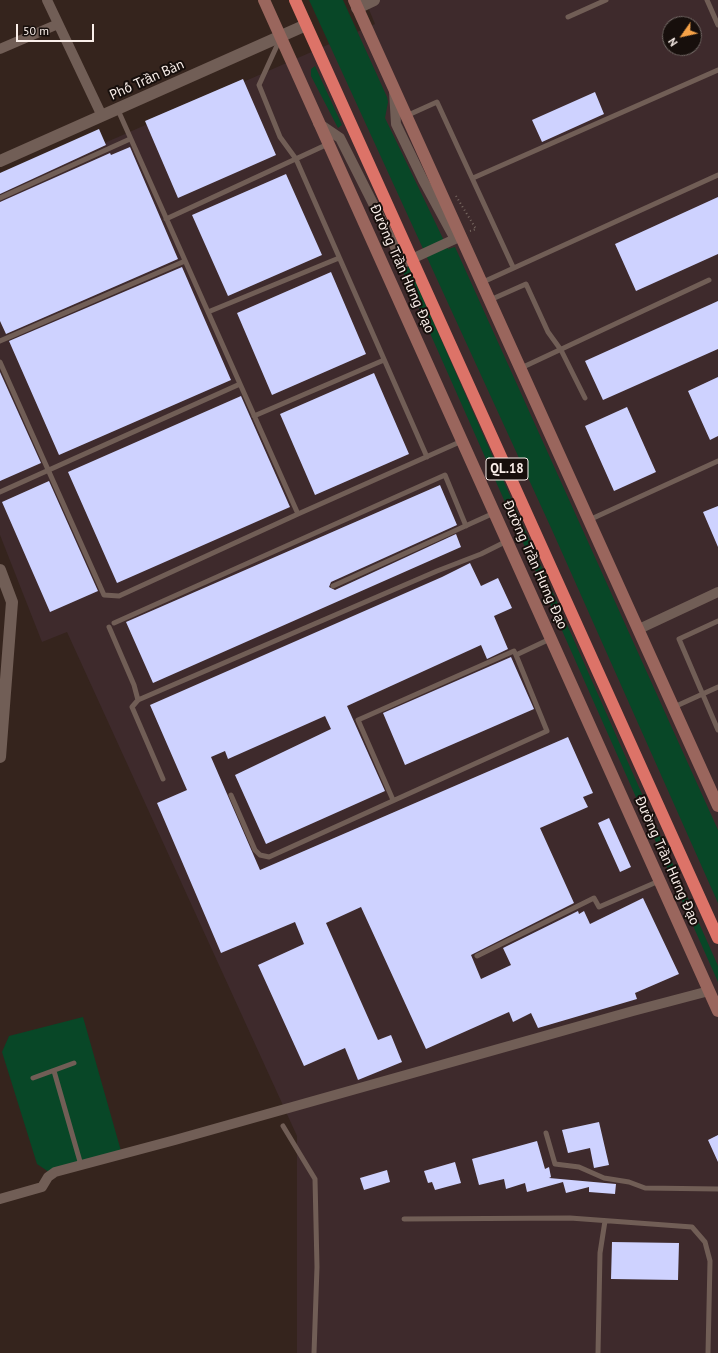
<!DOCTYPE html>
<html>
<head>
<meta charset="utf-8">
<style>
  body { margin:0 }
  #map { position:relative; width:718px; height:1353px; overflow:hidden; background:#35241d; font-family:"PT Sans",sans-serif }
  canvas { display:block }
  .north { position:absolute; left:662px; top:16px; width:40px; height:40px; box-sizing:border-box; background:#170f0c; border:1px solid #726965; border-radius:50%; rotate:236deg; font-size:11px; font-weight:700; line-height:16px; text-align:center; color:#faefea }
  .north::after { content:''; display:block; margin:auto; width:14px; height:18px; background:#f6a247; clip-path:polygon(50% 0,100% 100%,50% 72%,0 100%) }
  .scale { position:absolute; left:16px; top:24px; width:78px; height:18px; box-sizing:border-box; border:2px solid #faefea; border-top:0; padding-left:5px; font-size:12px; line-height:14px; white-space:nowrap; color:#faefea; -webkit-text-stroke:3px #170f0c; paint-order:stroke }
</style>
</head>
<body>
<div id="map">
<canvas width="718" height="1353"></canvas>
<div class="north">N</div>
<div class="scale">50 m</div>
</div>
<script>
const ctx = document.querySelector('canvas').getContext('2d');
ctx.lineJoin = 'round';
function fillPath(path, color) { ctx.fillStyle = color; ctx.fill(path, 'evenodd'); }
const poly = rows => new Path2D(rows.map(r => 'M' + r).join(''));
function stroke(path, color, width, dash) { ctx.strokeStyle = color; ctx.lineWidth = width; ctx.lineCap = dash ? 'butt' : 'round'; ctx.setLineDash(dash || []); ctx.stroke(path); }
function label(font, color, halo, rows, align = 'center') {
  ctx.font = font + ' "PT Sans",sans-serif'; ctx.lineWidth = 4; ctx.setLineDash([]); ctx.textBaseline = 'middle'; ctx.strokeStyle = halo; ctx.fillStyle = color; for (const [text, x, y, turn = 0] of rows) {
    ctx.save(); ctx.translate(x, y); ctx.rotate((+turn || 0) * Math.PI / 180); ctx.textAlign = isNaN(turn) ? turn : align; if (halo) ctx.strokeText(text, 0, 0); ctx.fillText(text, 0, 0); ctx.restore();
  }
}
fillPath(poly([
  [365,0,718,0,718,1353,297,1353,297,1136,67,632,42,642,0,535,0,189,375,24],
  [670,24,694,24,694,48,670,48]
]), '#3e2a2c');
fillPath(poly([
  [309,0,343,0,387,97,388,102,385,118,448,249,455,247,718,830,718,903,552,530],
  [315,66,342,125,338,128,311,76,311,69],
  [409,267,718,966,718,982,402,270],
  [83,1017,123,1158,55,1176,37,1164,2,1052,9,1036]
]), '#084727');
fillPath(poly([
  [243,79,276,155,178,198,145,121],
  [595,92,604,114,542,142,532,120],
  [99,129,106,145,0,194,0,173],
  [130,147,178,259,6,334,0,321,0,202,110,153,111,155],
  [286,174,322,255,228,296,192,215],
  [718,197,718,254,636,291,615,244],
  [182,267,231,380,59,455,9,341],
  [331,272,366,354,272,395,237,313],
  [718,301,718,349,603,400,585,361],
  [0,372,41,463,0,481],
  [374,373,409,454,315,495,280,414],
  [718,377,718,436,710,440,688,391],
  [241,396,290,507,117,583,68,472],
  [627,407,656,472,614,491,585,426],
  [49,481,98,591,50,612,2,502],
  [440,485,457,525,331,582,329,587,335,590,456,534,461,547,153,683,126,622],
  [718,506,718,547,703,512],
  [470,563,481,586,498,578,512,608,494,616,508,649,487,659,481,645,347,706,385,791,266,844,235,775,331,729,325,716,228,759,225,751,211,757,260,870,568,737,593,793,583,797,588,807,540,828,574,903,471,955,481,979,511,965,503,948,578,911,579,914,584,911,590,924,643,898,679,974,635,993,637,999,538,1028,531,1013,513,1022,509,1012,426,1049,361,907,326,923,378,1040,391,1035,402,1062,358,1080,345,1048,304,1066,258,965,304,944,295,922,221,953,157,803,187,790,150,705,442,577],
  [511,657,534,709,405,765,383,713],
  [609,818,631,867,620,872,598,823],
  [599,1122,609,1165,594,1168,590,1148,568,1153,562,1130],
  [718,1135,718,1162,708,1140],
  [537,1141,545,1169,549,1167,551,1177,549,1178,616,1184,615,1194,589,1192,589,1187,566,1193,563,1182,527,1192,525,1183,506,1189,504,1179,479,1185,472,1159],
  [455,1162,461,1183,435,1190,432,1182,428,1183,424,1171],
  [387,1170,390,1182,364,1190,360,1178],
  [612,1242,679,1243,678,1280,611,1279]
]), '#ced2ff');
stroke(poly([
  [456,196,476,229,470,231]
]), '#786962', 2, [1, 3]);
stroke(poly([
  [707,0,718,25],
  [568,17,606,0],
  [280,39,259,85,280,137,296,159,427,457],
  [118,110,298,514],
  [406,116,437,102,513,267],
  [473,178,718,70],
  [0,198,130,139],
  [166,219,328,144],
  [483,282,718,175],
  [490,300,526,284,548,332,561,350,585,398],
  [208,312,339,258],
  [0,341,185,261],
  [0,362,104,595,119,596,298,514,462,441],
  [521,368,709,280],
  [254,416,384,360],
  [0,492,240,384],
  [589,520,718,461],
  [333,586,494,513],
  [718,621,679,639,718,730],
  [114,623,445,475,466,526],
  [109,627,134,685,138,700,132,707,163,779],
  [138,700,437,571,481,554,507,541],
  [674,707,718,687],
  [231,795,255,850,260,855,269,857,547,731,516,655,550,639],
  [393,800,358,720,514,651,516,655],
  [477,956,594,898,599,907,659,881],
  [54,1071,81,1165],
  [33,1078,74,1063],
  [283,1126,315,1179,317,1267,314,1353],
  [546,1133,555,1164,579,1167,604,1178,629,1182,645,1188,718,1189],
  [404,1219,570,1218,692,1227,705,1242,710,1261,708,1353],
  [598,1353,600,1253,605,1221]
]), '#715e56', 5);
stroke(poly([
  [47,0,102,116],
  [0,49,58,24],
  [318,123,340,138,403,263,455,239,423,180,396,124,394,91],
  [639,629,718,592],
  [0,1199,42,1187,48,1177,55,1172,175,1140,633,1011,709,991]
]), '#715e56', 10);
stroke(poly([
  [357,8,374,0],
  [0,161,306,25],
  [0,570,12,602,0,757]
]), '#715e56', 12);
stroke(poly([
  [264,0,718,1011],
  [354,0,718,806]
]), '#9a665d', 12);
stroke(poly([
  [295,0,718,938]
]), '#dd7368', 12);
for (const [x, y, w] of [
  [507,469,42]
]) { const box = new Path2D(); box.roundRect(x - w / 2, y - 11, w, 22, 3); ctx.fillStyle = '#170f0c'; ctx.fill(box); stroke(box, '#faefea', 1); }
label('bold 13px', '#faefea', null, [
  ["QL.18",507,469]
]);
label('14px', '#faefea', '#170f0c', [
  ["Phố Trần Bàn",147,80,-24],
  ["Đường Trần Hưng Đạo",402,269,66],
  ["Đường Trần Hưng Đạo",535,565,66],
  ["Đường Trần Hưng Đạo",667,861,66]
]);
</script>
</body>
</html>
